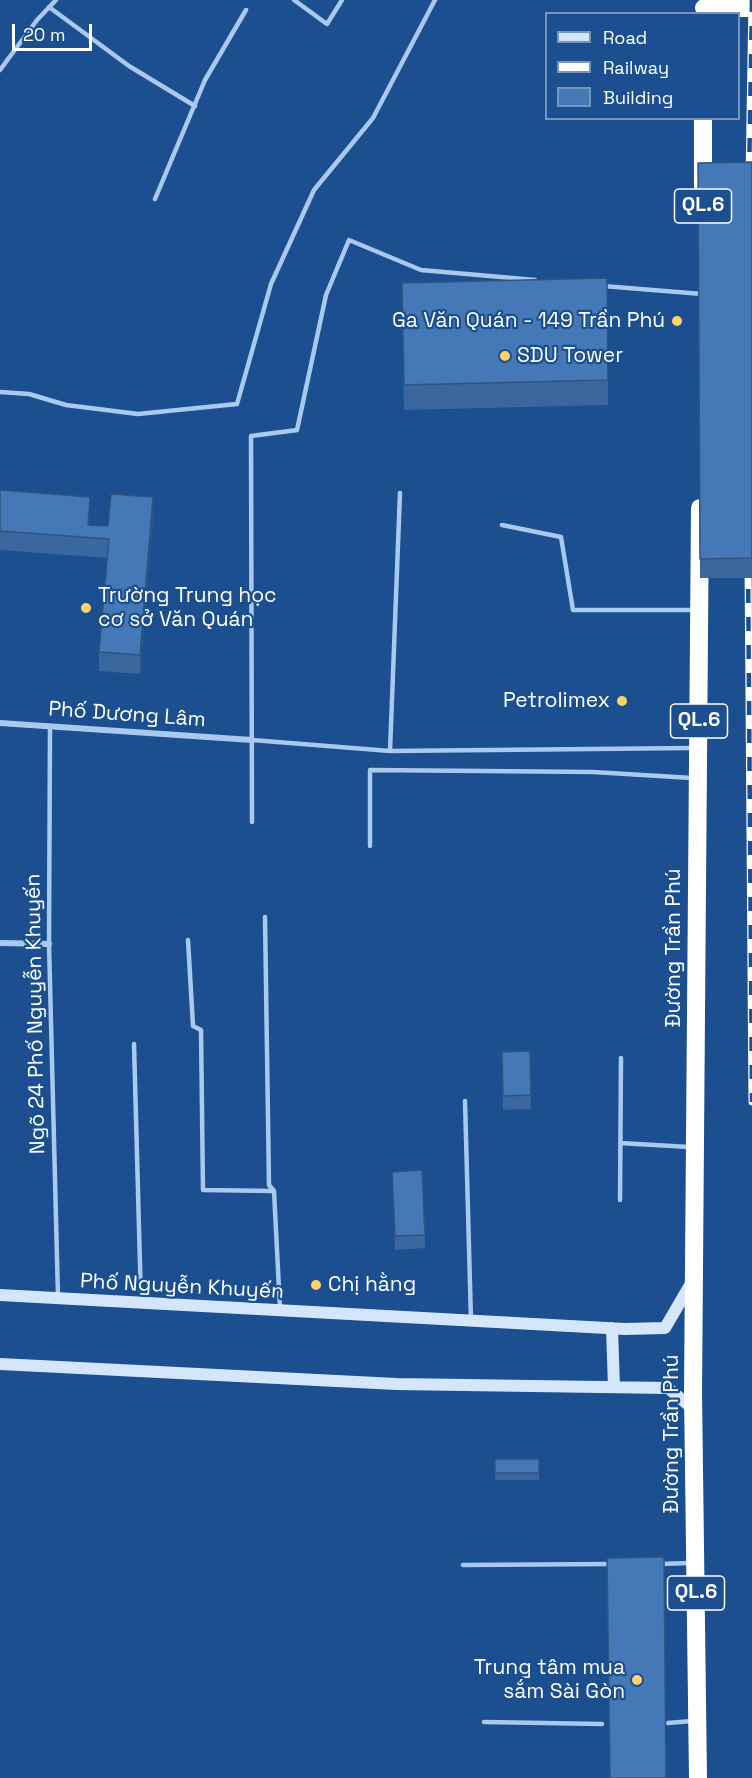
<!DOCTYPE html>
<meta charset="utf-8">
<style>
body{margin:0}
#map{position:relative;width:752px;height:1778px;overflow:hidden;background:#1b4f8f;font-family:"Space Grotesk",sans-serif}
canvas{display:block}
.legend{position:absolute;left:545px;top:12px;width:195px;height:108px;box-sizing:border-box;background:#1b4f8f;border:2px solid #7695bc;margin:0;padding:8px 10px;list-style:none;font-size:18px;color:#fff}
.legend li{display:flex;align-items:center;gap:12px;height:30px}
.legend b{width:30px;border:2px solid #7695bc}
.scale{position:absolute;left:12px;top:24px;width:80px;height:27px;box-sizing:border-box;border:3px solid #fff;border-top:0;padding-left:8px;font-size:18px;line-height:21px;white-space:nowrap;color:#fff;-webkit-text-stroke:4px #1b4f8f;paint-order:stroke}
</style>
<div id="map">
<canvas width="752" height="1778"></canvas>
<ul class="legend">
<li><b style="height:8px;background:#d6e6fa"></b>Road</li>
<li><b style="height:8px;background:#fff"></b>Railway</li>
<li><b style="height:16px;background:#4478b7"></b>Building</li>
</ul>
<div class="scale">20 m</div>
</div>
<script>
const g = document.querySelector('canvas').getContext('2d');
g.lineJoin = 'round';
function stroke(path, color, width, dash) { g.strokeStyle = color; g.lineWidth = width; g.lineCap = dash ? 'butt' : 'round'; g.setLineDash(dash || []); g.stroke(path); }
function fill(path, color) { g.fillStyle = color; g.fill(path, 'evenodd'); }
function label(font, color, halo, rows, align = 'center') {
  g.font = font + ' "Space Grotesk",sans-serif'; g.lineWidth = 4.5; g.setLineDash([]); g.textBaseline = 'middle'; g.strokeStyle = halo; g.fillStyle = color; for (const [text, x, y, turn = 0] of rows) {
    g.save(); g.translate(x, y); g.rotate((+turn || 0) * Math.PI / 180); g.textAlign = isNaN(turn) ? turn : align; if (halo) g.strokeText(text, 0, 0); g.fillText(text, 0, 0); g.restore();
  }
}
const lane = new Path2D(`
 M294,0L327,24L342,0
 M49,7L129,66L195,106
 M0,70L37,20L56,0
 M155,199L205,80L246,10
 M603,286L702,294
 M0,392L29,394L66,405L138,414L237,404L271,284L314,190L373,118L435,0
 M502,525L561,537L573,610H694
 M50,727L49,944L58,1297
 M252,740L390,751L693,748
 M390,751L400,493
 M252,822L251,436L297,430L326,295L349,240L421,270L535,280
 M370,846V770L593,772L692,778
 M265,917L269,1185L274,1191L280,1309
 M188,940L193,1026L201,1030L203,1190L274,1191
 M134,1044L141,1302
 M465,1101L471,1321
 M620,1143L689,1147
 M620,1200L621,1058
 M659,1564L690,1563
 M463,1565L612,1564
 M484,1722L602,1724
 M668,1723L692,1721`);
const street = new Path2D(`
 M0,723L252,740
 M0,943L49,944`);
const secondary = new Path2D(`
 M0,1295L625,1329L665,1328L693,1280
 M612,1328L614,1387
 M0,1364L396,1384L668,1388L693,1409`);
const highway = new Path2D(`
 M704,8H752
 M703,186V118
 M698,1778L693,1392L700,508`);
const rail = new Path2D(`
 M749,180L752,0
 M748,561L752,1102`);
const wall = new Path2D(`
 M752,162V578H700L698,163Z
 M402,308L608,380V405L404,410Z
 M0,490L90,516L89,525L108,526L153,517L140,674L99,671V652L107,558L0,550Z
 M530,1051L531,1109L503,1110L502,1052Z
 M392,1172L425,1235V1248L395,1250Z
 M495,1459H539V1480H495Z`);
const shadedWall = new Path2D(`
 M90,497V516L88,537V525Z
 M153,497V517L140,674V655Z`);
const building = new Path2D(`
 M752,162V558L700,559L698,163Z
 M607,278L608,380L404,385L402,283Z
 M0,490L90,497L88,525L108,526L111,494L153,497L140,655L99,652L109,539L0,531Z
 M530,1051L531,1095L503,1096L502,1052Z
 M422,1170L425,1235L395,1236L392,1172Z
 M495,1459H539V1473H495Z
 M664,1557L666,1778H610L607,1558Z`);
const markers = [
 [677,321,6,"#ffd166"],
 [505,356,6,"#ffd166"],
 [86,608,6,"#ffd166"],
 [622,701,6,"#ffd166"],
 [316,1285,6,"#ffd166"],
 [637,1680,6,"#ffd166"]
];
const shields = [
 [703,206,57],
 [699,721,57],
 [696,1593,57]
];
const shieldNames = [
 ["QL.6",703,206],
 ["QL.6",699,721],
 ["QL.6",696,1593]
];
const poiNames = [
 ["Ga Văn Quán - 149 Trần Phú",665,321],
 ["SDU Tower",517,356,"left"],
 ["Trường Trung học",98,596,"left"],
 ["cơ sở Văn Quán",98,620,"left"],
 ["Petrolimex",610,701],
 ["Chị hằng",328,1285,"left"],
 ["Trung tâm mua",625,1668],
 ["sắm Sài Gòn",625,1692]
];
const streetNames = [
 ["Phố Dương Lâm",127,715,4],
 ["Đường Trần Phú",674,948,-90],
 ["Ngõ 24 Phố Nguyễn Khuyến",36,1014,-91],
 ["Phố Nguyễn Khuyến",182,1287,3],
 ["Đường Trần Phú",672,1434,-90]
];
stroke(lane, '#a9c9ee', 4.5);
stroke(street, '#a9c9ee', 6);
stroke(secondary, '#d6e6fa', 12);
stroke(highway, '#fff', 18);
stroke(rail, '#fff', 7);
stroke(rail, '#1b4f8f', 4.5, [14]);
fill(wall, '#3a679d');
fill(shadedWall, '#305480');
fill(building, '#4478b7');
stroke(building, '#305480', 1.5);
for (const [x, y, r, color] of markers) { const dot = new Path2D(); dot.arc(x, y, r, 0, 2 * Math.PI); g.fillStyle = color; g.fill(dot); stroke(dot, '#1b4f8f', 2); }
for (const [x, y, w] of shields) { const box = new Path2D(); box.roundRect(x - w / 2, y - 17, w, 34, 4.5); g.fillStyle = '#1b4f8f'; g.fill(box); stroke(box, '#fff', 1.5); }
label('bold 20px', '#fff', null, shieldNames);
label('21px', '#fff', '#1b4f8f', poiNames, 'right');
label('21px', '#fff', '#1b4f8f', streetNames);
</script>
